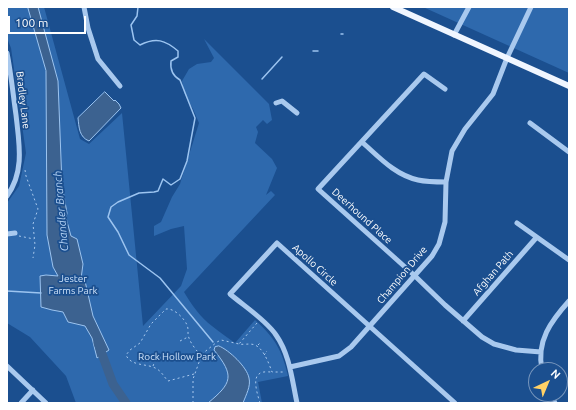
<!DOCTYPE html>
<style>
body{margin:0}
#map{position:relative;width:576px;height:410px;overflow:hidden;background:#1b4f8f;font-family:Ubuntu,sans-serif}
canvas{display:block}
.frame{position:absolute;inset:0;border:8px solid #fff;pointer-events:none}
.north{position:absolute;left:528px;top:362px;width:40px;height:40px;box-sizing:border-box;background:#1b4f8f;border:1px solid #7695bc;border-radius:50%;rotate:44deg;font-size:11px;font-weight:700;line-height:16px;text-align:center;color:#fff}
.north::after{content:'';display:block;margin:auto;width:14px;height:18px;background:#ffd166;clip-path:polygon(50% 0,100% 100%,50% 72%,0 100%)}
.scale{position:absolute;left:8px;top:16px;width:78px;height:18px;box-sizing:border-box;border:2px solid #fff;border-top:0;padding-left:5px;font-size:12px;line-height:14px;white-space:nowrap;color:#fff;-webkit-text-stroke:3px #1b4f8f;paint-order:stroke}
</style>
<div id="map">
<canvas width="576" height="410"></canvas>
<div class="frame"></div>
<div class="north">N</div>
<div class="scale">100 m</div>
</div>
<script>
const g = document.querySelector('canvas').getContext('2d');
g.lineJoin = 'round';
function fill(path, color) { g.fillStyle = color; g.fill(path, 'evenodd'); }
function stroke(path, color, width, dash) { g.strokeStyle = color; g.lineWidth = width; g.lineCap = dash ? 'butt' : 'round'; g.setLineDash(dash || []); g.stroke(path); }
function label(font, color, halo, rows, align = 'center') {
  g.font = font + ' Ubuntu,sans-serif'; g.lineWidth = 3.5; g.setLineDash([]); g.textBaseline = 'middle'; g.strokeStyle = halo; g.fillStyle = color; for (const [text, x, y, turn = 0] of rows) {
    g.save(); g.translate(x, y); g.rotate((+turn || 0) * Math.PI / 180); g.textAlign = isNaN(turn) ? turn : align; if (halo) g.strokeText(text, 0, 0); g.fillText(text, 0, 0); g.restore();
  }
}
const green = new Path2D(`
 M7,7H44L80,139L89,144L122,113L143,326L181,286L187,269L184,226L171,229L154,236V226L161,222L172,197L180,184L199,123L193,109L184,93L182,81L189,69L197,64L211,62L214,58L204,39L269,104L272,120L267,124L263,120L256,127L258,132L255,143L272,159L277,168L266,195L271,191L275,195L184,292C191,304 201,318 212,326C219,332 227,337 235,343L255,320C275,338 282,350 288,376L258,382L262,403H76L66,376L30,337L7,323V203L19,186L26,153L11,48L7,38Z
 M423,7H569V73Z`);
const water = new Path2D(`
 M28,7H38L58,81L62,185L67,213L66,218L71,236L77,239L83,264L81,279L85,281L93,316L109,350L97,358L92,338L85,326L68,322L63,312L52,310L41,307L40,276L46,275L58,276L53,267L47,235L46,71Z
 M105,92L114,101L115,100L119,104L121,108L89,141C79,137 79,127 78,118Z
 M219,346C229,350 247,367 249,378C251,386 246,395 243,403H208C232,383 235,376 214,350L215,347Z`);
const stream = new Path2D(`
 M138,7L137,16L131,25L134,40L140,45C156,37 165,40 178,51V57L171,61C170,69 173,76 180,80L195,118L187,161L180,179L171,185L163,179L158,191L154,192L139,193L118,202L111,207L108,217L118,232L129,255L160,278L213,342
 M341,34H343
 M313,51H318
 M262,79L282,57
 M7,291L41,293`);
const river = new Path2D(`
 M98,343L113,384L126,403`);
const path = new Path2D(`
 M25,170L26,176L38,209L33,224L35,245L33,258
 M19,236L34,239
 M257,323L239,344C244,345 250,343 255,345C264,349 269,364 272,372H285
 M180,341L188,337
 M258,345L260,343L259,341
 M264,355L267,352L266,351
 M153,366L155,361L161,358
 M194,374L168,381C164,377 162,372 157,369C148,363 131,367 126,355L130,350L140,343L151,324L166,309C174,308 184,318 187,325C189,329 187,334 189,338C191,344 197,351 201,356
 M193,403V379L202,354L217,342L221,340L239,344
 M260,403C258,396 252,379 259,374C262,371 268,372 272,372`);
const minor = new Path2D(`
 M84,7L88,28L98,59L120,86
 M454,35L469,7
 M7,53C11,73 13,94 16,115C19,143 25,171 7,196
 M445,89L424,74L318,189L415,276L445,305L482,337L494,344L516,350L541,352
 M276,103L282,101L297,113
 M530,123L569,152
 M362,142C379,157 395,175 418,180C427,182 437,182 446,182
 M517,223L569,260
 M7,234L15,233
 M463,321L536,238
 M7,366L46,403
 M290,367L339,356L351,347L432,256L439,244L445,222L446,182L452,151L465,129L493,94L507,58L531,7
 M542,370C536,341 551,321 569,301
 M550,394L555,403
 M21,403L33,390
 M297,403C292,380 290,355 276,335C266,320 244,306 230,294L277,243L455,403`);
const major = new Path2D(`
 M393,7L569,86`);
const streetNames = [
 ["Bradley Lane",23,100,83],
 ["Deerhound Place",362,216,42],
 ["Apollo Circle",315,265,42],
 ["Afghan Path",493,273,-49],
 ["Champion Drive",402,275,-50]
];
const parkNames = [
 ["Jester",73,279],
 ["Farms Park",73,291],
 ["Rock Hollow Park",177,357]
];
const waterNames = [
 ["Chandler Branch",61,211,-95]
];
fill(green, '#2e69ad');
fill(water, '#3c6290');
stroke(water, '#9cc4f0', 1);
stroke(stream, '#9cc4f0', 1.5);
stroke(river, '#3c6290', 9);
stroke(path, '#a9c9ee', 1, [2, 3]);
stroke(minor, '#a9c9ee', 5);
stroke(major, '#f0f6ff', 6);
label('10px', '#fff', '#1b4f8f', streetNames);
label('10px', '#cfe3fa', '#1b4f8f', parkNames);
label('italic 11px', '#b5d3f5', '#1b4f8f', waterNames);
</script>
